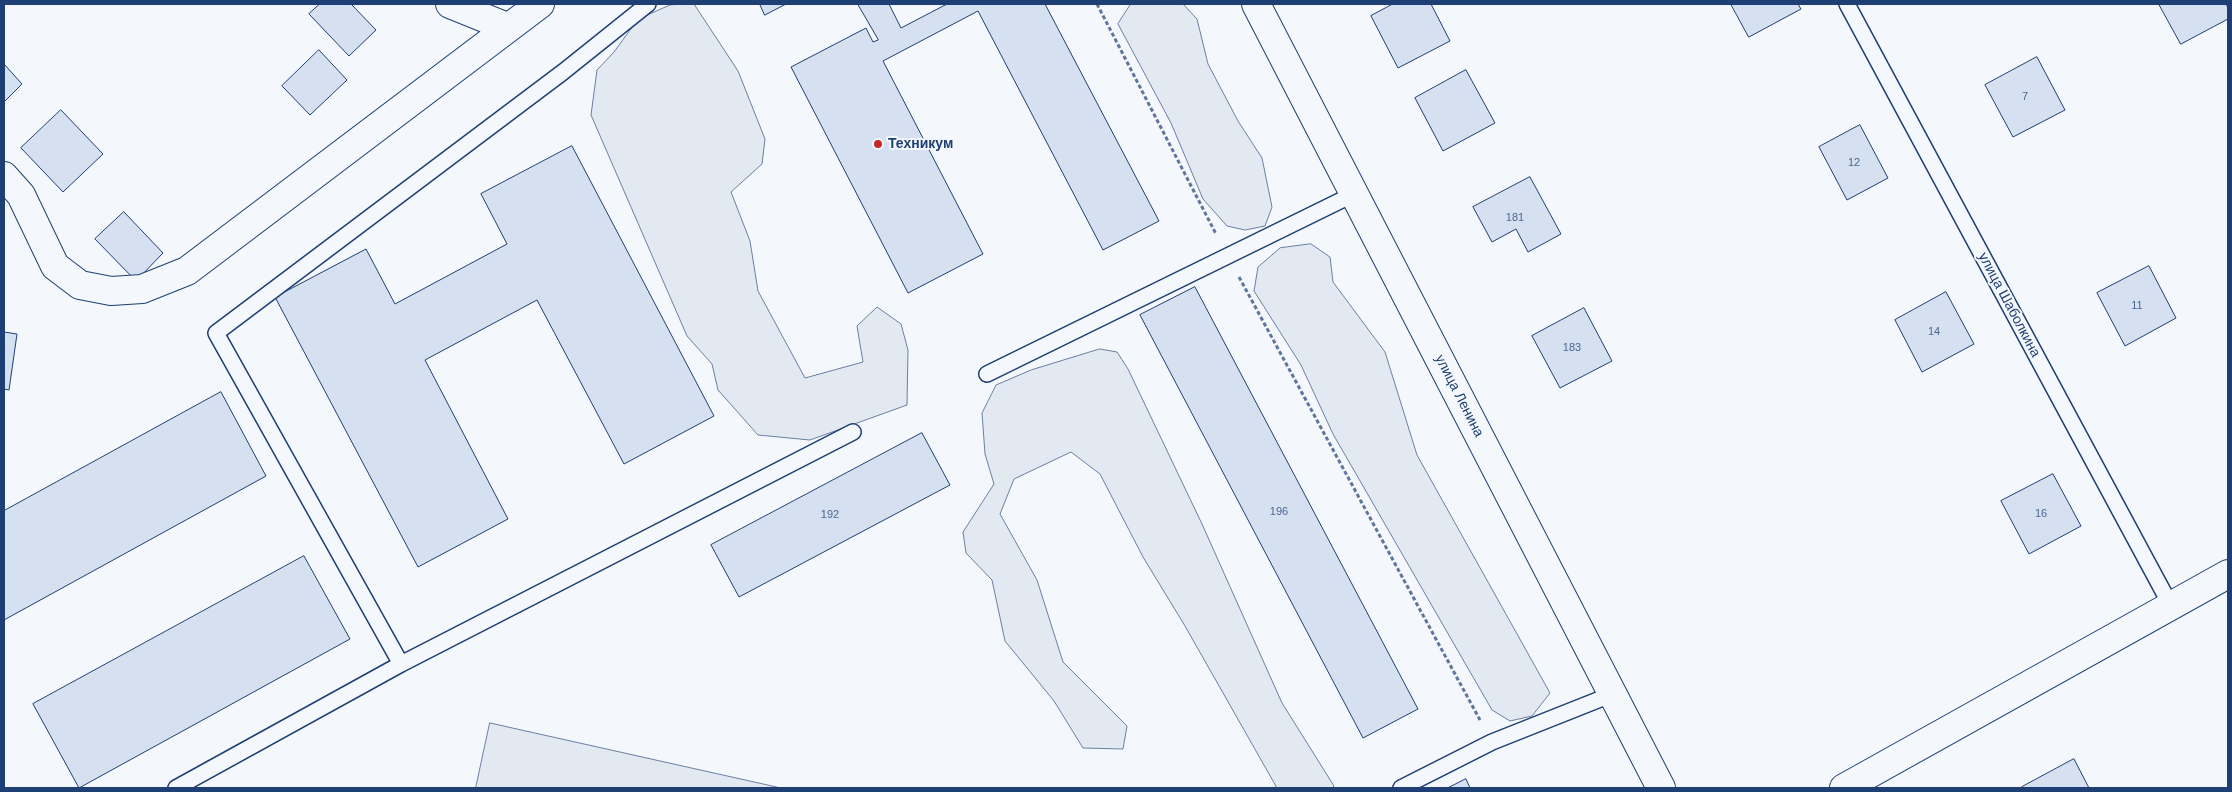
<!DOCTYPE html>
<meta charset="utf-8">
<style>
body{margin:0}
#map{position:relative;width:2232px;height:792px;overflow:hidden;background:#f4f7fb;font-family:Arial,sans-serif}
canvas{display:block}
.frame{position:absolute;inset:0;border:5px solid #1d3f73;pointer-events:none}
</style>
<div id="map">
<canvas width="2232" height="792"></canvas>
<div class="frame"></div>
</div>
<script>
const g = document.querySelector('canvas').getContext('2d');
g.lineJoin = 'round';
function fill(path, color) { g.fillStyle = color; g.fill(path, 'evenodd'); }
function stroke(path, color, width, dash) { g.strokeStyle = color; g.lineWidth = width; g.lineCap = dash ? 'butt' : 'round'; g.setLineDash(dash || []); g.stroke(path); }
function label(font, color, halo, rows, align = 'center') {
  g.font = font + ' Arial,sans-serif'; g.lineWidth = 4; g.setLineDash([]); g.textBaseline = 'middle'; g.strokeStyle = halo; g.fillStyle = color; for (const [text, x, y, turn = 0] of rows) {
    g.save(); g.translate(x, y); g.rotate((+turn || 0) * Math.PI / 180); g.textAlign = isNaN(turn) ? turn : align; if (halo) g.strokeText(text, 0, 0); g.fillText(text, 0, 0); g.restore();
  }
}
const green = new Path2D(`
 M694,4L738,71L765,139L762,164L731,192L750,241L758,291L805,378L863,362L857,326L877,307L901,324L908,350L907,405L810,440L758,435L718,390L712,364L687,336L591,115L597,70L614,52L638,19L670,5Z
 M1131,4H1183L1197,19L1208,64L1238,121L1262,158L1272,207L1265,226L1245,230L1227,226L1203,199L1171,123L1118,24Z
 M1311,244L1330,257L1333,282L1385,352L1417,455L1550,693L1532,716L1510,721L1492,710L1333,434L1301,365L1254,291L1258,267L1280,248Z
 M1100,349L1117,352L1128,369L1202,524L1282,703L1334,786L1332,788H1277L1185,626L1143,557L1100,474L1071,452L1014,479L1000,514L1037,580L1063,662L1127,726L1123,749L1083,748L1054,701L1005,641L992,580L966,553L963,532L994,484L985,454L982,413L996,385L1031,370Z
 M490,723L781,788H476Z`);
const building = new Path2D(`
 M320,4H351L376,30L349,56L309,14Z
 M760,4H786L765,15Z
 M858,4H889L901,28L947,4H1045L1159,221L1103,250L978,11L883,61L983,254L908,293L791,67L866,28L873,42L878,40Z
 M1393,4H1431L1450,41L1398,68L1371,16Z
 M1731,4H1798L1801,9L1749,37Z
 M2159,4H2226L2228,8V19L2181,44Z
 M319,50L347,80L310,115L282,86Z
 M2037,57L2065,110L2013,137L1985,85Z
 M4,64L22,84L4,102Z
 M1466,70L1495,123L1443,151L1415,98Z
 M61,110L103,154L63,192L21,148Z
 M1860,125L1888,178L1847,200L1819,147Z
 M572,146L714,416L624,464L537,300L425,360L508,519L418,567L275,297L366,249L395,304L507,244L481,194Z
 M1530,177L1561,234L1528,252L1516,229L1492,242L1473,207Z
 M124,212L163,253L136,281L95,239Z
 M2149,266L2176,318L2125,346L2097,293Z
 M1195,287L1418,709L1363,738L1140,315Z
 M1946,292L1974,344L1922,372L1895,320Z
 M1584,308L1612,361L1560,388L1532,336Z
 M4,332L17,334L9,390L4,389Z
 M221,392L266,476L4,620V511Z
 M922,433L950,485L739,597L711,545Z
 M2053,474L2081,526L2029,554L2001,501Z
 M304,556L350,639L79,788L33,704Z
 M2074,759L2089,788H2023L2022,787Z
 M1466,779L1470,788H1448Z`);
const path = new Path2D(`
 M1097,4L1216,234
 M1239,277L1480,720`);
const lane = new Path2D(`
 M648,4L563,72L216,333L401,664L853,432
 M1847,4L2171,606
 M987,374L1354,194
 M176,788L401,664
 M1401,788L1492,742L1613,694`);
const street = new Path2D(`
 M450,4L507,27
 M4,176L21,195L55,266L80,285L111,291L142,289L187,271L540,4`);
const secondary = new Path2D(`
 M1256,4L1661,788
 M1844,788L2228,574`);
const markers = [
 [878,144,5,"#c62828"]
];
const numberNames = [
 ["7",2025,97],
 ["12",1854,163],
 ["181",1515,218],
 ["11",2137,306],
 ["14",1934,332],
 ["183",1572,348],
 ["196",1279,512],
 ["16",2041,514],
 ["192",830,515]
];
const poiNames = [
 ["Техникум",888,144]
];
const streetNames = [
 ["улица Шаболкина",2009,305,62],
 ["улица Ленина",1459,396,63]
];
fill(green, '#e3e9f0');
stroke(green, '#687fa3', 1);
fill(building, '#d5e0f0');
stroke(building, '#1d3f73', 1);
stroke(lane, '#1d3f73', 18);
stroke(street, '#1d3f73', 30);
stroke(secondary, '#1d3f73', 30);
stroke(path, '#5e769c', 3, [4, 2.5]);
stroke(lane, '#f4f7fb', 15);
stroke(street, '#f4f7fb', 28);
stroke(secondary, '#f4f7fb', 28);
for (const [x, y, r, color] of markers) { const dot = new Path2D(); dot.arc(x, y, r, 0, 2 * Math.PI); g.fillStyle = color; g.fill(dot); stroke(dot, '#f4f7fb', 2); }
label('11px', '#4b6792', null, numberNames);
label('bold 14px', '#1d3f73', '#f4f7fb', poiNames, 'left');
label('14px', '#1d3f73', '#f4f7fb', streetNames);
</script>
